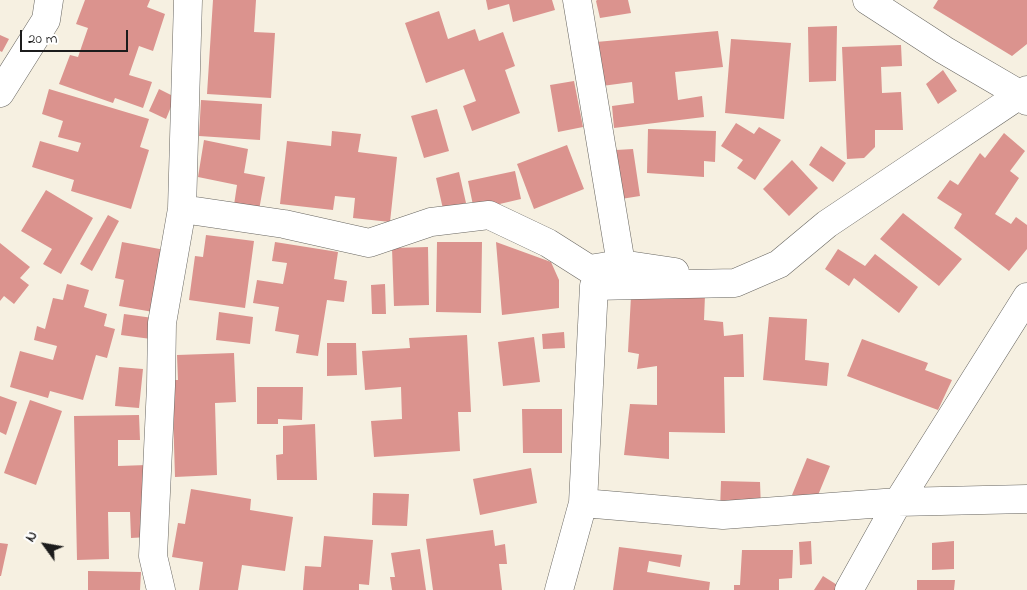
<!DOCTYPE html>
<style>
body{margin:0}
#map{position:relative;width:1027px;height:590px;overflow:hidden;background:#f6f0e1;font-family:"Indie Flower",sans-serif}
canvas{display:block}
.north{position:absolute;left:20px;top:520px;width:50px;height:50px;-webkit-text-stroke:4px #fff;paint-order:stroke;rotate:302deg;font-size:14px;font-weight:700;line-height:20px;text-align:center;color:#1c1c1c}
.north::after{content:'';display:block;margin:auto;width:18px;height:22px;background:#1c1c1c;clip-path:polygon(50% 0,100% 100%,50% 72%,0 100%)}
.scale{position:absolute;left:20px;top:30px;width:108px;height:22px;box-sizing:border-box;border:2px solid #1c1c1c;border-top:0;padding-left:6px;font-size:15px;line-height:18px;white-space:nowrap;color:#1c1c1c;-webkit-text-stroke:4px #fff;paint-order:stroke}
</style>
<div id="map">
<canvas width="1027" height="590"></canvas>
<div class="north">N</div>
<div class="scale">20 m</div>
</div>
<script>
const g = document.querySelector('canvas').getContext('2d');
g.lineJoin = 'round';
function fill(path, color) { g.fillStyle = color; g.fill(path, 'evenodd'); }
function stroke(path, color, width, dash) { g.strokeStyle = color; g.lineWidth = width; g.lineCap = dash ? 'butt' : 'round'; g.setLineDash(dash || []); g.stroke(path); }
const building = new Path2D(`
 M85,0H150L147,7L165,14L153,51L139,46L129,75L152,82L143,108L115,98L113,103L59,84L70,55L78,57L88,28L76,24Z
 M213,0H256L254,32L275,33L271,98L207,94Z
 M486,0H552L555,10L513,22L509,4L488,10Z
 M597,0H628L631,13L600,18L596,1Z
 M938,0H1027V44L1012,56L933,8Z
 M439,11L448,39L475,29L479,41L503,32L515,66L505,70L520,113L472,131L463,106L476,101L464,69L426,83L405,23Z
 M837,26L836,81L809,82L808,27Z
 M718,31L723,67L675,72L678,100L702,96L704,117L614,128L612,106L634,103L632,82L602,86L596,42Z
 M0,35L9,39L2,52L0,51Z
 M731,39L791,43L784,119L725,113Z
 M901,45L902,66L881,67L882,93L901,92L903,130H875V147L864,158L847,159L842,47Z
 M943,70L957,91L938,104L926,84Z
 M574,81L583,127L558,132L550,85Z
 M49,89L149,119L140,147L149,150L131,209L71,191L74,180L32,167L40,141L78,152L81,143L58,137L63,121L42,114Z
 M159,89L175,97L166,119L149,111Z
 M201,100L262,104L260,140L199,136Z
 M437,109L449,151L424,158L411,116Z
 M736,123L754,134L759,127L781,140L755,180L737,168L743,160L721,146Z
 M648,129L716,131L715,162L704,161V177L647,173Z
 M332,131L361,134L358,152L397,157L390,222L353,218L355,198L335,196L333,210L280,204L287,141L331,146Z
 M1004,133L1025,151L1010,171L1019,178L995,214L1011,224L1016,217L1027,225V249L1009,271L954,228L962,214L937,198L950,180L958,185L980,153L985,158Z
 M204,140L248,149L244,173L265,177L259,210L234,205L237,185L198,177Z
 M567,145L584,189L534,209L517,164Z
 M821,146L846,163L833,182L809,165Z
 M633,149L640,196L621,199L616,150Z
 M792,160L818,188L789,216L763,189Z
 M515,171L521,199L474,210L468,181Z
 M459,172L466,203L443,209L436,178Z
 M46,190L93,218L61,274L43,264L52,249L21,231Z
 M903,213L962,259L939,286L880,239Z
 M108,215L119,221L92,271L80,264Z
 M206,235L254,241L245,308L189,300L195,256L203,257Z
 M122,242L165,250L153,312L119,306L124,280L115,278Z
 M275,242L338,252L334,279L347,281L344,302L327,300L318,356L296,353L299,335L275,331L279,307L253,303L257,280L283,284L287,263L272,261Z
 M437,242H482L481,313L436,312Z
 M496,242L551,262L559,280V308L502,315Z
 M0,243L30,267L20,278L29,285L14,304L4,296L0,301Z
 M428,247L429,305L394,306L392,248Z
 M838,249L865,266L875,254L918,287L899,313L854,278L849,286L825,269Z
 M67,284L89,290L84,307L107,314L104,326L115,329L107,358L96,355L83,400L50,391L48,398L10,387L20,351L53,360L57,346L34,340L37,326L45,329L53,298L63,300Z
 M385,284L386,314H372L371,285Z
 M705,295L704,320L723,322L724,336L743,334L744,377H724L725,433L669,432V459L624,455L630,404L657,405V366L637,369L639,354L628,352L631,296Z
 M219,312L253,317L250,344L216,340Z
 M124,314L153,318L151,339L121,335Z
 M769,317L807,319L805,360L829,363L827,386L763,380Z
 M564,332L565,348L543,349L542,334Z
 M467,335L471,412H458L460,451L374,457L371,421L402,419L401,387L365,390L362,351L410,348L409,338Z
 M534,337L540,382L503,386L498,342Z
 M862,339L928,363L925,370L952,380L938,410L847,376Z
 M327,343H356L357,375L327,376Z
 M234,353L236,402L215,403L217,475L175,477L172,380H178L177,355Z
 M119,367L143,369L139,408L115,406Z
 M257,387H303L302,420L278,419V424H257Z
 M0,396L17,402L6,435L0,432Z
 M30,400L62,411L36,485L4,473Z
 M522,409H562V453H523Z
 M139,415L140,440H118V466L147,465L148,537L131,538L130,512H108L109,559L77,560L74,416Z
 M315,424L317,480H277L276,455L283,454V426Z
 M807,458L830,466L814,505L792,495Z
 M531,468L537,503L480,515L473,479Z
 M721,481L760,482L761,509L720,510Z
 M191,489L251,499L250,510L293,517L285,571L242,565L238,590H199L203,562L172,557L178,523L185,524Z
 M373,493L409,494L407,526L372,525Z
 M493,530L495,546L505,544L507,564H499L502,590H433L426,539Z
 M324,536L373,540L369,585L359,584V590H303L305,566L321,567Z
 M811,541L812,564L800,565L799,542Z
 M954,541V569L932,570V543Z
 M0,543L8,544L1,576H0Z
 M619,547L682,555L680,567L649,561L647,572L710,582L709,590H613Z
 M420,549L426,590H392L390,577H395L391,553Z
 M742,550H793L792,578L779,579V590H734V585H740Z
 M88,571L141,572L140,590H88Z
 M823,576L842,588L841,590H814Z
 M917,580H955L954,590H917Z`);
const minor = new Path2D(`
 M577,0L621,264
 M867,0L944,50L1021,95L1027,101
 M0,93L46,20L49,0
 M182,209L284,224L369,243L431,222L489,215L548,243L589,269L621,264L675,272
 M583,503L723,515L898,502L1027,499
 M161,590L153,556L161,386L162,323L182,209L188,0
 M559,590L583,503L594,286L735,283L779,264L827,224L1027,90
 M849,590L898,502L1027,297`);
fill(building, '#db938e');
stroke(minor, '#686661', 29);
stroke(minor, '#fff', 28);
</script>
